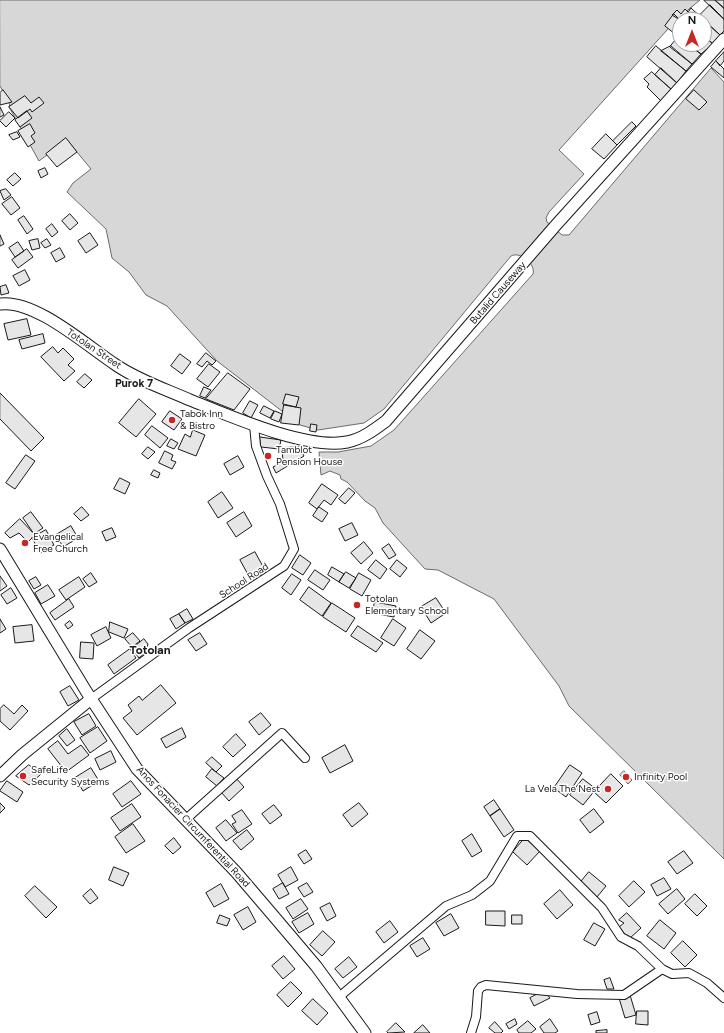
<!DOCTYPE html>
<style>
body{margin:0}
#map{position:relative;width:724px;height:1033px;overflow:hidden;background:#fff;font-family:Figtree,sans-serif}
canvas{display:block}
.north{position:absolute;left:672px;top:12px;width:40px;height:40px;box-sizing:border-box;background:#fff;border:1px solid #a3a3a3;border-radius:50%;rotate:0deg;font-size:11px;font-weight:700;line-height:16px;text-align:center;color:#1a1a1a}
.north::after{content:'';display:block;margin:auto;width:14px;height:18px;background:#c62828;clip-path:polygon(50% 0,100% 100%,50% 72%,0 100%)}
</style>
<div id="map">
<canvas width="724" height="1033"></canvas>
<div class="north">N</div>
</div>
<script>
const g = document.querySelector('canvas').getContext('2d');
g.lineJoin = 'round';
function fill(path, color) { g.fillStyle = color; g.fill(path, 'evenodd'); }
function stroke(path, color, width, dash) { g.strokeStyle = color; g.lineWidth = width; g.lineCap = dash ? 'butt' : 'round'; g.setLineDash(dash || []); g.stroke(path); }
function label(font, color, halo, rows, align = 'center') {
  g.font = font + ' Figtree,sans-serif'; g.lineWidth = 3; g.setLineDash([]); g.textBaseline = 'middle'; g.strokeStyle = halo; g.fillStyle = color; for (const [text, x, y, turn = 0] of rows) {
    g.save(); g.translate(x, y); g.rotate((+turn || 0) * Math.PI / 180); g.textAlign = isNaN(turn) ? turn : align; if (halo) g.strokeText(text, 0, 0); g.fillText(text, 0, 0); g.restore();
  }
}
const water = new Path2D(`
 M0,0H700L676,20L559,150L584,174L549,212L546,218L547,222L562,235H569L711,68L724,82V859L569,706L559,686L494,599L438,570L425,569L383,523L375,508L365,501L347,482L341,479L340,475L330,471L321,475L319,452H338L371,446L394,430L533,274C536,264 520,251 511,256L384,409L364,423L318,430L300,425L217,361L167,306L146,295L129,272L112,258L106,229L67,192L73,183L91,169L67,140L39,161L9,107L10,105L0,86Z
 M624,771L632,780L628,784L620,775Z`);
const building = new Path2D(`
 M704,0H715L724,8V19Z
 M715,0H724V8Z
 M710,5L724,19V31L720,35L699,16Z
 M691,8L704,20H680L672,15L677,10L681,14L685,9L688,12Z
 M674,14L680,20V38L665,26Z
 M704,20L720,35L713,44L704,36Z
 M704,36L713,44L701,54L690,46L692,44H704Z
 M678,37L680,44H687L701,54L692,64L670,47Z
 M656,46L686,71L677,83L647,57Z
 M671,46L692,64L686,71L661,51Z
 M724,52V61L720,66L716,61Z
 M716,61L724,69V78L711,67Z
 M661,68L677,83L671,89L655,75Z
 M652,72L671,89L661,101L647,87L649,84L644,79Z
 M3,90L12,102L0,105V93Z
 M694,90L707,102L699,110L686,99Z
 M25,96L31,103L39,97L44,103L32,112L30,109L18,118L9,107Z
 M0,107L4,115L0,117Z
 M27,111L32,118L20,127L15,120Z
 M9,112L15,118L6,127L0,121Z
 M632,122L636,126L617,145L613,141Z
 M30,124L35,133L31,136L35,142L28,147L18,131Z
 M17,132L20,137L13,140L9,135Z
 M606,134L617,145L604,159L592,149Z
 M66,138L77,152L57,167L46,154Z
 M45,168L48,174L41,178L38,171Z
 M15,173L21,179L13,186L7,180Z
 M6,189L11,195L4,200L0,191Z
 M12,197L20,208L11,215L2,204Z
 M70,214L78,223L70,230L62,221Z
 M24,216L33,229L27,234L18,220Z
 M52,224L58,232L52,237L46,229Z
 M90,233L98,245L86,253L78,241Z
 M0,235L4,244L0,246Z
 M38,239L40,248L32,250L29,241Z
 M47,239L51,245L45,248L41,243Z
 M18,242L24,251L15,257L9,248Z
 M60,248L65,257L56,262L51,253Z
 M27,249L33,257L18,268L12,260Z
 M25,270L30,280L19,286L13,276Z
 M6,285L9,293L1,295L0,287Z
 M27,319L31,335L8,340L4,324Z
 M43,334L45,343L22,349L19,340Z
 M53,347L58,353L63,348L74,359L68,365L75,371L64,381L41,357Z
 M206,353L216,361L212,365L207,361L202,367L197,364Z
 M180,354L191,362L182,374L171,366Z
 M209,364L220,372L208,387L197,379Z
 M228,373L250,389L234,410L206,399Z
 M85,374L92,380L84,388L77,382Z
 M204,387L211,390L205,398L200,396Z
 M0,393L44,438L31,451L0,419Z
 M286,394L299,397L296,407L283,404Z
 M139,399L156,414L136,437L119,423Z
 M250,401L258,405L251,418L243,413Z
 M284,405L301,408L299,425L281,423Z
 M264,406L274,411L270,418L260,413Z
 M170,411L182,419L174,430L162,422Z
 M275,411L282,414L279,422L271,419Z
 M311,424L317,425L316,432L310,431Z
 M152,426L168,438L160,448L145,435Z
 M193,430L205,435L196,456L178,449L185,434L190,437Z
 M260,437L281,440L279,449L261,447Z
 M171,439L178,443L174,449L167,446Z
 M148,447L155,452L148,459L142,454Z
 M299,447L304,456L276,473L273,467L283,462L282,448Z
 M165,451L173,455L171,460L176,462L172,469L159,463Z
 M26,455L35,461L15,489L6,483Z
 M238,456L244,467L230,475L224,464Z
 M154,470L160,473L158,478L151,475Z
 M120,478L130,483L125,494L114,489Z
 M322,484L338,495L331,505L324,500L317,509L309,503Z
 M349,488L355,493L345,504L339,499Z
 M222,492L233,508L218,518L208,502Z
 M82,507L89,515L81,521L74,514Z
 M319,507L328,513L322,522L313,516Z
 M31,512L43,528L34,534L23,518Z
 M244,512L252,526L236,537L227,523Z
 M20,519L35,535L28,542L19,533L10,538L5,533Z
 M352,523L358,535L345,541L339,529Z
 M71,526L78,538L63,547L56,535Z
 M112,528L116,537L106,541L102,532Z
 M46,530L54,545L40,553L32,538Z
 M364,542L373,553L361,564L351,553Z
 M389,544L396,555L389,559L382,549Z
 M255,552L266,572L251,580L240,560Z
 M300,555L311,563L303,575L292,568Z
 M376,560L387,569L380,579L368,570Z
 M397,560L407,568L400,577L390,569Z
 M332,567L344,574L339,582L328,575Z
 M315,570L330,580L323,590L308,580Z
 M346,572L356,578L349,588L339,582Z
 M91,573L97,582L89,587L83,579Z
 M359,573L371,580L362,596L350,589Z
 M292,574L301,580L291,595L282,588Z
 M0,576L7,586L0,591Z
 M36,577L41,585L34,589L29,581Z
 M79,577L85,587L66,600L59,590Z
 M48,585L55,596L41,604L35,593Z
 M309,587L331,603L322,616L300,600Z
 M11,588L17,598L7,604L1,595Z
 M436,598L446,613L431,623L421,607Z
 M69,599L74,607L55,620L50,613Z
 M375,602L396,606L394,617L372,613Z
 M332,603L355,618L346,632L323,617Z
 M187,609L193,619L185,623L179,614Z
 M179,614L185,623L176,629L170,619Z
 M0,619L6,629L0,633Z
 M393,619L406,628L394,646L381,638Z
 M70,621L73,625L68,629L65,625Z
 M110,622L128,629L124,638L109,632Z
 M32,625L34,641L15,643L13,627Z
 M358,626L383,643L376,652L351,636Z
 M106,627L111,638L97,646L91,635Z
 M420,630L435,641L421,659L407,649Z
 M133,633L140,641L132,647L125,639Z
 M200,633L207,644L196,651L188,640Z
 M144,639L148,644L145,653L139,658L132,649Z
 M81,642L94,643L93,659L80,658Z
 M130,649L136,658L114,674L108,665Z
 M161,685L176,703L137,735L123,718L132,711L128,705L139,696L142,700Z
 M70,686L79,700L68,706L60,692Z
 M4,705L14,714L22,705L28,711L10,730L0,721V709Z
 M261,713L271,725L259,735L249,722Z
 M89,714L96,726L82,735L74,722Z
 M98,727L107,741L90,753L80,738Z
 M182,728L186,737L166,748L161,739Z
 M67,729L75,740L67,746L59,736Z
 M236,734L246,745L233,757L223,747Z
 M58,741L68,754L81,745L89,755L66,772L48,749Z
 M345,745L353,761L330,773L322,758Z
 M111,751L116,762L100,770L95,759Z
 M212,757L222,766L216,772L206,763Z
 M29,765L41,774L29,785L16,776Z
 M570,765L582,773L566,797L554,788Z
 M91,768L99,781L83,791L75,778Z
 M212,769L224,778L217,786L206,777Z
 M611,774L623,786L606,803L594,792Z
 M235,777L244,787L229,801L220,791Z
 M583,779L596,789L583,805L570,795Z
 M7,781L23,792L17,802L0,791Z
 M131,781L141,794L122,807L113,794Z
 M494,800L500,809L490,816L484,807Z
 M0,803L5,808L0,813Z
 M359,803L368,814L352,827L343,815Z
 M132,804L141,817L120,831L111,818Z
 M274,805L282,815L270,824L262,814Z
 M500,809L514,830L504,837L490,816Z
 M594,809L604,822L590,833L580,820Z
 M242,810L252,824L238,833L232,824L236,822L232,816Z
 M226,820L237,833L226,841L216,828Z
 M133,824L145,841L126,853L115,837Z
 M247,830L254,839L241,850L233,841Z
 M472,834L482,851L472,857L462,841Z
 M174,838L181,847L173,854L165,846Z
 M525,838L540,851L527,865L513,852Z
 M306,850L312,859L304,864L298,855Z
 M684,851L693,863L677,874L668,862Z
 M114,867L129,873L123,886L109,880Z
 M291,867L298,880L285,887L278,875Z
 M589,872L606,886L597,897L580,883Z
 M664,878L671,889L657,896L651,885Z
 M634,881L645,892L629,907L619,896Z
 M283,883L289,894L279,899L273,889Z
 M307,883L313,892L304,897L298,888Z
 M221,884L229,899L214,907L206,893Z
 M35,886L57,907L46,918L25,896Z
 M91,889L98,898L90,904L83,896Z
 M677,889L685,899L668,914L659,904Z
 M560,890L573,905L557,919L544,904Z
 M695,894L707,906L697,916L685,904Z
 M301,899L308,909L293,919L286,908Z
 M330,903L336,916L327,921L320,908Z
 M248,907L256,922L243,930L234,915Z
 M486,911H505V926L486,925Z
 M308,913L314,924L299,933L292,922Z
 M627,913L641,928L629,939L619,927L624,923L619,920Z
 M451,914L459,928L444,936L436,923Z
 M220,915L230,919L227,926L217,923Z
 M512,915H522V924H512Z
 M660,920L676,933L664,949L647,936Z
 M390,921L398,932L384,943L376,932Z
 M594,923L605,929L595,946L584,940Z
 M323,931L335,942L322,956L310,945Z
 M423,938L430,949L417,957L410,946Z
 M683,941L697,955L685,967L671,953Z
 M284,956L295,969L283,979L272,966Z
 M349,957L357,967L343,978L335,969Z
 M610,978L614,989H607L604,980Z
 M291,982L302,993L288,1007L277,995Z
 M544,991L550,998L534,1006L530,998Z
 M630,995L636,1015L625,1018L619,998Z
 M313,999L328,1013L317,1025L302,1011Z
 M637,1011H648V1025L636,1024Z
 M597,1012L600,1022L591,1025L588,1015Z
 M515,1019L517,1024L509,1029L506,1024Z
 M550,1019L558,1031L555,1033H544L540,1027Z
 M528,1021L536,1029L531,1033H519L517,1030Z
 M495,1022L503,1031L501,1033H495L489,1028Z
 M396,1023L405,1032L388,1033L387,1032Z
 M423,1025L430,1033H414Z
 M607,1030V1033H596V1031Z`);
const street = new Path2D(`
 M91,699L189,628L284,566L294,549L280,504L267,476L256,446L254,425
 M185,820L282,733L305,758
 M339,997L446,906L472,895L490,881L517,836H530L602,908L621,937L638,946L662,969L672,974L689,973L707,983L724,998
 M471,1033L476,1017L478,991L481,987L486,985L577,994L624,995L662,969`);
const secondary = new Path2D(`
 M0,304C35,299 87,346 116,365C138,380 165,389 190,400C228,415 306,450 347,442C362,439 374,430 386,421L556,225L724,39
 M0,549L86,691L137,769L236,872L277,920L316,966L365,1033
 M0,776L22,755L91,699`);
const markers = [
 [172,420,4,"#c62828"],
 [268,456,4,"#c62828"],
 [25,543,4,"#c62828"],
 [357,605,4,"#c62828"],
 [23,776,4,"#c62828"],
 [626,777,4,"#c62828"],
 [608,789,4,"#c62828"]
];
const streetNames = [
 ["Butalid Causeway",498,293,-49],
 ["Totolan Street",94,349,34],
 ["School Road",244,581,-33],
 ["Anos Fonacier Circumferential Road",193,827,47]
];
const poiNames = [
 ["Tabok Inn",180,414],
 ["& Bistro",180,426],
 ["Tamblot",276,450],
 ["Pension House",276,462],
 ["Evangelical",33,537],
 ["Free Church",33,549],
 ["Totolan",365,599],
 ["Elementary School",365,611],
 ["SafeLife",31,770],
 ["Security Systems",31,782],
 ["Infinity Pool",634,777],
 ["La Vela The Nest",600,789,"right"]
];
const neighbourhoodNames = [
 ["Purok 7",134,384]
];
const quarterNames = [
 ["Totolan",150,650]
];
fill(water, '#d7d7d7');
stroke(water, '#6a6a6a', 1);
fill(building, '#e6e6e6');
stroke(building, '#1a1a1a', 1);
stroke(street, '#1a1a1a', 10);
stroke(secondary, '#1a1a1a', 13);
stroke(street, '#fff', 8);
stroke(secondary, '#fff', 11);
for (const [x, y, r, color] of markers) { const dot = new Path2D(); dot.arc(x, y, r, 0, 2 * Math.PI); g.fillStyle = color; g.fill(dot); stroke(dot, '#fff', 1.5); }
label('10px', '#1a1a1a', '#fff', streetNames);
label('10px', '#1a1a1a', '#fff', poiNames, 'left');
label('bold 11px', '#1a1a1a', '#fff', neighbourhoodNames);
label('bold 12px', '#1a1a1a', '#fff', quarterNames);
</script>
